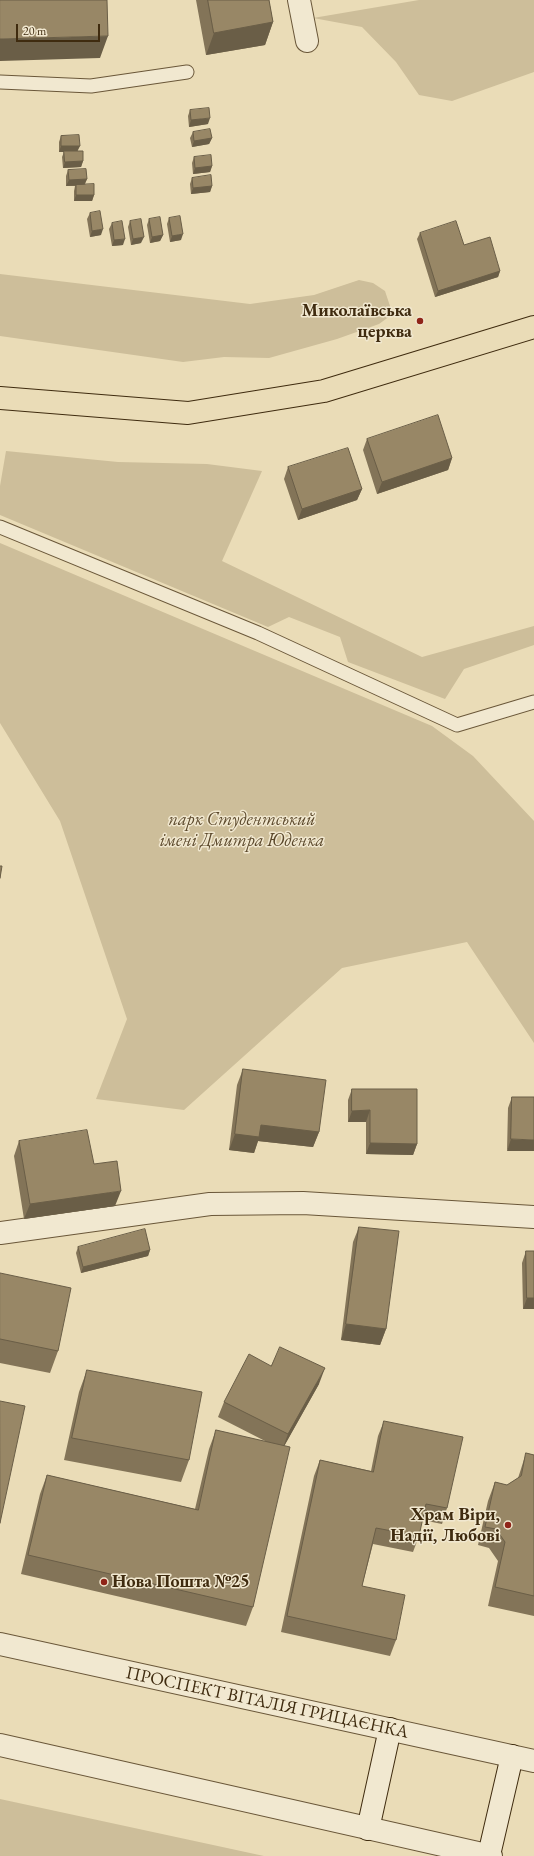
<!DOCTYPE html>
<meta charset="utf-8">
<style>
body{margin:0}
#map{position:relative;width:534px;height:1856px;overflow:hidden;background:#eadcb7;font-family:"EB Garamond",serif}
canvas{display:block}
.scale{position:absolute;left:16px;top:24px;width:84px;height:18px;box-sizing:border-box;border:2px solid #3f2b0f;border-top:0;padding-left:5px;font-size:12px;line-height:14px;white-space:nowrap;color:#3f2b0f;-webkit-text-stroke:3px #f1e8d0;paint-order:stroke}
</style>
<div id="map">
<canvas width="534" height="1856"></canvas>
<div class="scale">20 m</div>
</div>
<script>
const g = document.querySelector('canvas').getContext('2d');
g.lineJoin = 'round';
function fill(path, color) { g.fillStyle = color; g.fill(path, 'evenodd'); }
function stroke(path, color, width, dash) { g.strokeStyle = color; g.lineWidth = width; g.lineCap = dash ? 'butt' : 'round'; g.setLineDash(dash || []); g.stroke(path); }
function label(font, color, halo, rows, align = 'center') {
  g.font = font + ' "EB Garamond",serif'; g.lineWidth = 3; g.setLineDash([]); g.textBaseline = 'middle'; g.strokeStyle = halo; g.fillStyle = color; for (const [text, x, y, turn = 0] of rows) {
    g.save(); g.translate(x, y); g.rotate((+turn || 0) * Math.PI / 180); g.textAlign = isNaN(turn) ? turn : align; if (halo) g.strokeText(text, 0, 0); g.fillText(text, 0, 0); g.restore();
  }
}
const green = new Path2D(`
 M419,0H534V72L452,101L419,95L396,62L362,27L313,18Z
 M0,274L250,304L314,295L359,280L373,283L385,291L390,306V316L379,324L337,339L269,358L224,357L183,362L0,336Z
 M6,451L118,462L207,464L262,471L222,561L422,657L534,626V645L464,669L445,699L348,662L340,637L289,617L268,627L0,515V486Z
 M0,543L432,726L473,756L534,821V1043L467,942L342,968L184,1110L96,1099L127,1019L60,821L0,723Z
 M0,1799L264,1856H0Z`);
const lane = new Path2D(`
 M0,82L91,86L187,72
 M0,527L258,633L457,725L534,702`);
const street = new Path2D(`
 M299,0L307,41
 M0,1233L210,1204L303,1203L534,1217
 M0,1644L534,1761
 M0,1745L491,1856`);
const secondary = new Path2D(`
 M368,1829L390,1729
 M489,1855L512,1756`);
const primary = new Path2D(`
 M0,398L188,413L324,391L534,327`);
const wall = new Path2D(`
 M196,0H269L273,22L265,45L206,55Z
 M190,110L208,124L189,127L188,116Z
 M193,132L212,138L209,144L192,147L190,138Z
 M61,136L78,151L83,161L81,167L63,168L62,157L64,152H59V142Z
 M194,157L212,166L210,172L193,174L192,163Z
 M68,170L87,179L85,184L94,195L92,201H74V191L75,186H66V176Z
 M192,178L212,186L210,192L191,194L190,184Z
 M90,213L101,235L90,237L87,219Z
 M169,218L181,240L170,242L167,224Z
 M149,219L163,235L160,241L150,243L147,225Z
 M130,221L141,243L131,245L128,227Z
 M112,223L123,245L112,246L109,229Z
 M420,233L464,245L500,271L498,277L435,297L417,239Z
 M367,439L452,458L448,470L377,494L363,450Z
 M288,467L362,489L357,500L298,520L284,479Z
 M243,1069L319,1132L313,1147L258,1141L254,1153L229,1150L237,1085Z
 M352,1089L417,1144L413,1155L366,1154V1122H348V1100Z
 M512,1097H534L507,1151L508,1108Z
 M19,1141L94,1164L115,1206L24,1219L14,1156Z
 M359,1227L386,1329L380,1345L341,1340L353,1242Z
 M78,1247L150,1250L148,1256L81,1273L76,1253Z
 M526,1251H534V1309H523L522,1263Z
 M0,1273L58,1351L50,1373L0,1363Z
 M271,1366L319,1384L284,1446L253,1607L246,1626L21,1574L40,1494L47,1475L195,1509L209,1449L216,1430L267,1442L218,1417L224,1402Z
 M87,1370L189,1460L181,1482L64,1460L79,1392Z
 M384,1421L447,1508L442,1524L422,1520L419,1536L413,1552L373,1544L362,1586L396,1640L390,1656L281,1632L314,1476L320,1460L371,1471L378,1436Z
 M526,1453L534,1455V1616L488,1606L498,1561L489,1548L478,1545L488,1501L495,1482L507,1485L518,1478L520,1472Z`);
const shadedWall = new Path2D(`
 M273,22L265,45L206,55L214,33Z
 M108,36L100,58L0,61V39Z
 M210,118L208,124L189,127L191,120Z
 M212,138L209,144L192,147L194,141Z
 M61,146H80L77,152H59Z
 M83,161L81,167L63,168L65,162Z
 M212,166L210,172L193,174L195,168Z
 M87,179L84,185L66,186L69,180Z
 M212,186L210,192L191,194L193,188Z
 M76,195H94L92,201H74Z
 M103,229L101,235L90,237L92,231Z
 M183,234L181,240L170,242L172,236Z
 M163,235L160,241L150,243L152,237Z
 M144,237L141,243L131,245L133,239Z
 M125,239L123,245L112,246L114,240Z
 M500,271L498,277L435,297L438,291Z
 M452,458L448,470L377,494L382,482Z
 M362,489L357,500L298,520L302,509Z
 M370,1110L366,1122H348L352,1111Z
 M261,1125L319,1132L313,1147L258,1141L254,1153L229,1150L235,1134Z
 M511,1139L534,1140V1151H507Z
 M370,1143L417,1144L413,1155L366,1154Z
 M121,1191L115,1206L24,1219L30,1204Z
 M150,1250L148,1256L81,1273L83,1267Z
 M527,1298H534V1309H523Z
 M346,1324L386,1329L380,1345L341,1340Z
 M325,1368L319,1384L282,1450L288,1434Z`);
const building = new Path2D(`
 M0,0H107L108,36L0,39Z
 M208,0H269L273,22L214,33Z
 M209,108L210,118L191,120L190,110Z
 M210,129L212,138L194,141L193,132Z
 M79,135L80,146H61V136Z
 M64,151H83V161L65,162Z
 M211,155L212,166L195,168L194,157Z
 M86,169L87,179L69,180L68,170Z
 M211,175L212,186L193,188L192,178Z
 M94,184V195H76V185Z
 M100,211L103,229L92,231L90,213Z
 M180,216L183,234L172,236L169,218Z
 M160,217L163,235L152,237L149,219Z
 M141,219L144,237L133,239L130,221Z
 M122,221L125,239L114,240L112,223Z
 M456,221L464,245L490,237L500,271L438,291L420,233Z
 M438,415L452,458L382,482L367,439Z
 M348,448L362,489L302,509L288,467Z
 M0,866H2L0,878Z
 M243,1069L326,1080L319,1132L261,1125L259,1137L235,1134Z
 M352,1089H417V1144L370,1143V1110L352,1111Z
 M512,1097H534V1140L511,1139Z
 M87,1130L94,1164L117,1161L121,1191L30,1204L19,1141Z
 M359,1227L399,1231L386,1329L346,1324Z
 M145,1229L150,1250L83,1267L78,1247Z
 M526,1251H534V1298H527Z
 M0,1273L71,1288L58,1351L0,1339Z
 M280,1347L325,1368L288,1434L224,1402L249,1354L271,1366Z
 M87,1370L202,1392L189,1460L72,1438Z
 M0,1401L25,1406L0,1523Z
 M384,1421L463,1437L447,1508L426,1504L419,1536L376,1528L362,1586L405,1595L396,1640L287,1616L320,1460L373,1472Z
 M216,1430L290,1447L253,1607L28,1555L47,1475L198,1510Z
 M526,1453L534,1455V1596L495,1587L505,1542L496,1529L485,1527L495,1482L507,1485L521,1476Z`);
const markers = [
 [420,321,4,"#8f2418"],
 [508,1525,4,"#8f2418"],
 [104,1582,4,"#8f2418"]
];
const poiNames = [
 ["Миколаївська",412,311],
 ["церква",412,332],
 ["Храм Віри,",500,1515],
 ["Надії, Любові",500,1536],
 ["Нова Пошта №25",112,1582,"left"]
];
const parkNames = [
 ["парк Студентський",242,820],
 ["імені Дмитра Юденка",242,841]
];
const streetNames = [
 ["ПРОСПЕКТ ВІТАЛІЯ ГРИЦАЄНКА",267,1703,12]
];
fill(green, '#cdbe9a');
stroke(lane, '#6a5739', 15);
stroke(street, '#6a5739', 24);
stroke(secondary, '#3f2b0f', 24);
stroke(primary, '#3f2b0f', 24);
stroke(lane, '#f1e8d0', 13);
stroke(street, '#f1e8d0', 22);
stroke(secondary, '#f1e8d0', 22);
stroke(primary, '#eadcb7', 22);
fill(wall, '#837458');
fill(shadedWall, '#6a5e47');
fill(building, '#988766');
stroke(building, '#6a5e47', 1);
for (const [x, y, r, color] of markers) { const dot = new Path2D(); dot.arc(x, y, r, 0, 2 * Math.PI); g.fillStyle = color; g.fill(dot); stroke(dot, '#f1e8d0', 1.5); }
label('bold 18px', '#3f2b0f', '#f1e8d0', poiNames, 'right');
label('italic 18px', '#5b482b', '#f1e8d0', parkNames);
label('18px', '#3f2b0f', '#f1e8d0', streetNames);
</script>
